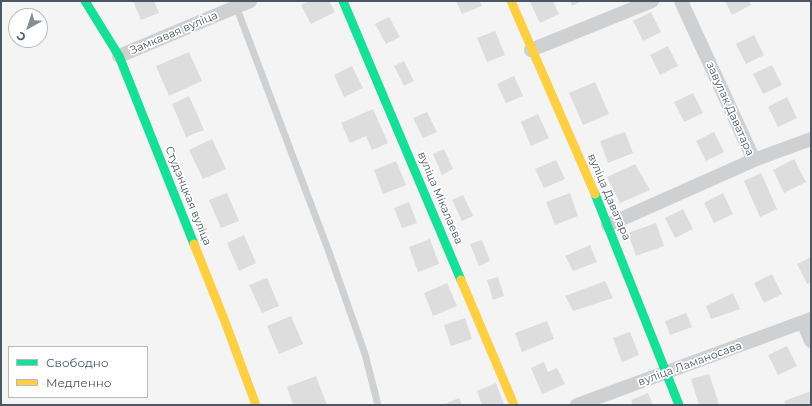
<!DOCTYPE html>
<meta charset="utf-8">
<style>
body{margin:0}
#map{position:relative;width:812px;height:406px;overflow:hidden;background:#f4f4f4;font-family:Montserrat,sans-serif}
canvas{display:block}
.frame{position:absolute;inset:0;border:2px solid #4a5661;pointer-events:none}
.legend{position:absolute;left:8px;top:346px;width:140px;height:52px;box-sizing:border-box;background:#fff;border:1px solid #b7bbc0;margin:0;padding:5px 7px;list-style:none;font-size:12px;color:#4a5661}
.legend li{display:flex;align-items:center;gap:8px;height:20px}
.legend b{width:20px;border:1px solid #b7bbc0}
.north{position:absolute;left:8px;top:8px;width:40px;height:40px;box-sizing:border-box;background:#fff;border:1px solid #b7bbc0;border-radius:50%;rotate:219deg;font-size:11px;font-weight:700;line-height:16px;text-align:center;color:#4a5661}
.north::after{content:'';display:block;margin:auto;width:14px;height:18px;background:#868d94;clip-path:polygon(50% 0,100% 100%,50% 72%,0 100%)}
</style>
<div id="map">
<canvas width="812" height="406"></canvas>
<div class="frame"></div>
<ul class="legend">
<li><b style="height:5px;background:#16e098"></b>Свободно</li>
<li><b style="height:5px;background:#ffcf43"></b>Медленно</li>
</ul>
<div class="north">С</div>
</div>
<script>
const g = document.querySelector('canvas').getContext('2d');
g.lineJoin = 'round';
function fill(path, color) { g.fillStyle = color; g.fill(path, 'evenodd'); }
function stroke(path, color, width, dash) { g.strokeStyle = color; g.lineWidth = width; g.lineCap = dash ? 'butt' : 'round'; g.setLineDash(dash || []); g.stroke(path); }
function label(font, color, halo, rows, align = 'center') {
  g.font = font + ' Montserrat,sans-serif'; g.lineWidth = 3.5; g.setLineDash([]); g.textBaseline = 'middle'; g.strokeStyle = halo; g.fillStyle = color; for (const [text, x, y, turn = 0] of rows) {
    g.save(); g.translate(x, y); g.rotate((+turn || 0) * Math.PI / 180); g.textAlign = isNaN(turn) ? turn : align; if (halo) g.strokeText(text, 0, 0); g.fillText(text, 0, 0); g.restore();
  }
}
const building = new Path2D(`
 M133,1H154L159,13L141,20Z
 M309,1H329L335,12L311,24L301,5Z
 M456,1H480L482,6L462,14Z
 M533,1H553L559,14L540,23L530,2Z
 M570,1H582L572,6Z
 M725,1H749L751,5L732,15Z
 M651,12L661,32L643,41L633,21Z
 M389,17L400,37L386,44L375,24Z
 M495,31L505,55L487,62L477,38Z
 M754,35L764,55L746,64L736,44Z
 M668,46L678,66L660,75L650,55Z
 M189,52L202,81L169,96L156,66Z
 M404,61L414,81L404,86L394,66Z
 M772,65L782,85L763,94L753,74Z
 M352,66L363,88L344,97L334,75Z
 M514,76L523,96L506,103L497,84Z
 M595,82L609,114L583,125L569,93Z
 M693,93L703,113L684,122L674,102Z
 M189,96L204,130L186,137L172,104Z
 M787,97L797,118L778,127L768,107Z
 M373,109L388,143L372,150L366,136L350,143L341,123Z
 M427,112L437,132L423,138L413,118Z
 M538,114L549,138L531,146L521,122Z
 M625,132L633,153L608,163L600,141Z
 M714,132L724,152L706,161L696,141Z
 M212,139L226,169L203,179L189,150Z
 M444,149L453,169L442,175L433,154Z
 M794,159L806,182L784,193L773,170Z
 M556,160L565,179L544,188L535,169Z
 M396,161L406,185L383,194L374,170Z
 M635,164L650,190L620,203L607,177Z
 M761,173L777,209L760,217L744,181Z
 M227,193L239,221L221,228L209,200Z
 M570,193L578,216L555,225L546,202Z
 M723,193L733,214L714,223L704,203Z
 M463,195L473,216L462,221L452,200Z
 M409,202L417,223L402,228L394,208Z
 M683,209L693,229L675,238L665,218Z
 M656,223L664,246L636,256L628,233Z
 M244,235L256,263L239,271L227,243Z
 M430,239L439,264L418,272L409,247Z
 M482,240L490,261L479,266L470,244Z
 M590,245L597,262L573,271L565,256Z
 M811,257V282L807,284L797,264Z
 M772,274L782,294L764,303L754,283Z
 M498,277L504,296L493,300L487,280Z
 M267,278L279,306L262,313L249,285Z
 M605,281L613,298L573,311L565,296Z
 M447,283L457,306L433,316L424,293Z
 M733,293L740,309L711,319L706,306Z
 M686,313L692,327L670,335L665,321Z
 M291,316L303,344L279,354L267,326Z
 M465,318L472,339L451,346L444,325Z
 M547,321L554,339L522,352L515,333Z
 M630,332L639,355L622,362L613,338Z
 M787,346L797,366L778,375L768,355Z
 M544,362L548,372L557,368L565,384L542,394L531,368Z
 M709,374L719,404L699,405L691,379Z
 M316,376L327,405H293L287,387Z
 M496,383L504,404L501,405H482L477,391Z
 M811,391V405H786L784,401Z
 M648,393L653,405H633L631,400Z
 M459,398L462,405H442Z`);
const lane = new Path2D(`
 M236,6L329,252L365,354L378,405`);
const street = new Path2D(`
 M681,1L754,160
 M531,50L652,1
 M119,56L250,1
 M608,225L754,160L811,139
 M803,322L811,341
 M577,405L811,319`);
const fast = new Path2D(`
 M85,1L119,56L194,244
 M343,1L461,280
 M595,194L679,405`);
const slow = new Path2D(`
 M511,1L595,194
 M194,244L224,319L256,405
 M461,280L514,405`);
const streetNames = [
 ["Замкавая вуліца",174,33,-23],
 ["завулак Даватара",730,109,66],
 ["Студэнцкая вуліца",188,196,68],
 ["вуліца Даватара",609,197,67],
 ["вуліца Мікалаева",440,198,67],
 ["вуліца Ламаносава",690,364,-20]
];
fill(building, '#ddddde');
stroke(lane, '#ced0d2', 7);
stroke(street, '#ced0d2', 14);
stroke(fast, '#16e098', 9);
stroke(slow, '#ffcf43', 9);
label('11px', '#4a5661', '#fff', streetNames);
</script>
